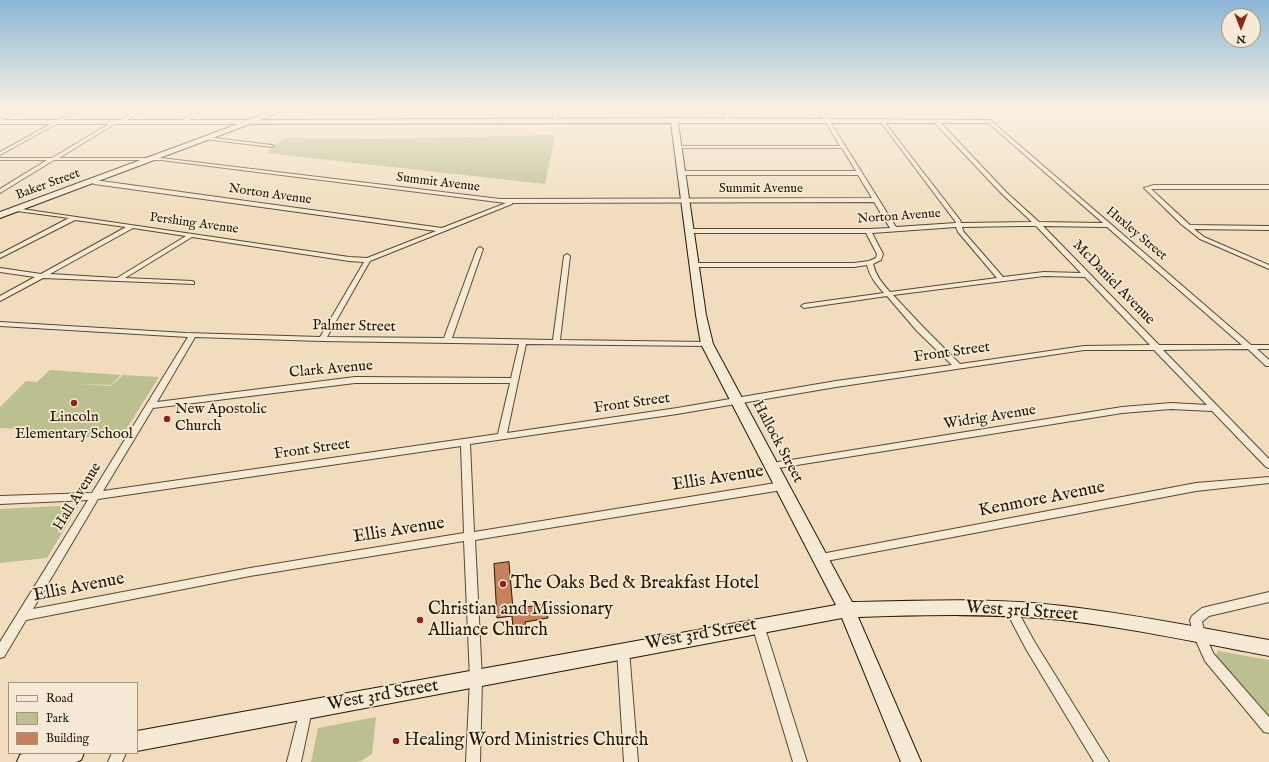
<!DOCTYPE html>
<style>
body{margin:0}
#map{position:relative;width:1269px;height:762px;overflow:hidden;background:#f1ddbe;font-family:"IM FELL English",serif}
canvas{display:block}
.legend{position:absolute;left:8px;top:682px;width:130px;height:72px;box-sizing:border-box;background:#f6e9d5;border:1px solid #a39580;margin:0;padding:5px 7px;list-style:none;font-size:12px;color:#271700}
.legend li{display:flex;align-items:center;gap:8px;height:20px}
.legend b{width:20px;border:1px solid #a39580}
.north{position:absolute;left:1221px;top:8px;width:40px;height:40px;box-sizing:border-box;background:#f6e9d5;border:1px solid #a39580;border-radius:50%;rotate:180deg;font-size:11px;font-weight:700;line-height:16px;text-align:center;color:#271700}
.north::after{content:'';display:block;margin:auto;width:14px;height:18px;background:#8f2418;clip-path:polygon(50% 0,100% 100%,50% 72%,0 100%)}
</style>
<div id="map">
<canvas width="1269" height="762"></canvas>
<ul class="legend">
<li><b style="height:5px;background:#f6e9d5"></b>Road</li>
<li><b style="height:11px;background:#bcc090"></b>Park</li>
<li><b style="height:11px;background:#c77f5c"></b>Building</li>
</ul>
<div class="north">N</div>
</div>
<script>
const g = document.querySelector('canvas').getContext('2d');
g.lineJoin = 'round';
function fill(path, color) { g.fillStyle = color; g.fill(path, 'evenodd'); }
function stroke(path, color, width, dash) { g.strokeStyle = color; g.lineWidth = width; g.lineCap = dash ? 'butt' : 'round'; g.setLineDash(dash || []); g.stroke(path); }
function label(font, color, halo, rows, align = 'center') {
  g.font = font + ' "IM FELL English",serif'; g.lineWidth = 3.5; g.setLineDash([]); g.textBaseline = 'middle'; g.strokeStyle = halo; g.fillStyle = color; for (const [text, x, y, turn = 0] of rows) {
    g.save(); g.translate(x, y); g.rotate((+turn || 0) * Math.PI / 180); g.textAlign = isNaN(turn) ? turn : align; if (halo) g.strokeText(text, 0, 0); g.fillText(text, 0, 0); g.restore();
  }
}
const green = new Path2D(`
 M555,135L545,184L266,153L284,138L375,139Z
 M50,370L121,375L111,385L77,384L111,386L123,375L159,377L122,436L35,439L30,437L20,429L0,428V407L26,381L37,382Z
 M79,505L47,558L0,563V509Z
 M1218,651L1269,660V720L1217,661L1216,655Z
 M376,717L372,754L361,761L355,762H311L318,728Z`);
const building = new Path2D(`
 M509,562L513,609L546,604L548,618L525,622L526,627L513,629L512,616L497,618L494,564Z`);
const street = new Path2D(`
 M18,109H23L0,121V118Z
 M78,109H83L0,155V152Z
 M138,109H143L123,123H119V121Z
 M198,109H203L185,123H181V121Z
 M555,109H559L556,121L554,122L552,121Z
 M722,109H726L730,121L726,120Z
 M818,109H822L896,227L956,223L955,221L880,121V120L882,119L960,220L961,223L1032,222L1002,194L934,122V120H938L1006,192L1039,222L1103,223L986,121L990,120L1251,345H1269V349H1257L1269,360V366H1266L1248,349L1163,350L1269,459V468L1266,467L1212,411L1171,409L1122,413L772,469L769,468L767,466L769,464L772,463L1122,407L1171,403L1207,405L1154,350H1084L836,387L677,414L470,444L474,532L782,482L785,484L787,486L785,488L782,490L475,540L482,679L480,762H466L470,679L464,541L250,576L26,620L4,657L0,658V642L88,500L0,504V496L92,493L188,337L0,326V322L186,333L320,337L364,262L349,261L192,237L125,278L192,281L194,282V284L43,278L0,301V296L35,277L0,272V268L41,274L126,227L75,220L0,258V254L69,218L17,211L14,209L15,208L349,257L367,258L436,231L94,184L91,182L94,180L442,228L506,203L161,160H54L0,193V189L47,160H0V158H52L114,121L116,122V123L59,158H161L500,199L872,198L858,175H682L679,173L682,171H856L842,148H678L676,147L678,146H840ZM874,202L890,228L868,229H691L688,231L691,233H866L877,254L876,258L869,261L854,263H694L691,265L694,267H854L867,265C870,277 876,284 884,293L804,304L801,306L804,308L887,296L917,331L952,365L836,381L677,408L507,433L526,344L707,346L711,344L707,342L560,340L570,256L567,254L564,256L553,340L452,338L483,249L480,247L477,249L444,338L327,337L370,261L512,204V203ZM1022,226H1036L1081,273L1044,272L1003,277L963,231L962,227ZM1043,226L1107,227L1242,345H1159ZM956,227L958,232L997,278L890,292C882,283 876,276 873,264L881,260L883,254L872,233ZM133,228L186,236L117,278L50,274ZM1044,276L1085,277L1150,345L1084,346L960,364L923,327L893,295ZM195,337L322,341L519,344L511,378L355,377L157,402ZM355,383H510L498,434L103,491L153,408ZM461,446L464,533L250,568L33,609L98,499Z
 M206,137L272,145L274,146L272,147L204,139V137Z
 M1154,185H1269V189H1151L1190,225L1269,226V230L1194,229L1204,237L1269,265V269L1200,239L1181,224L1144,188Z
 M1269,477V483L1196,491L821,562L817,561L816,558L817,555L821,554L1196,483Z
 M1269,592V602L1209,616L1202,622L1205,634L1213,653L1269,717V733L1264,732L1205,661L1193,634L1190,620L1192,616L1202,608L1206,607Z
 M1011,604L1015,606L1034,641L1109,762H1094L1026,649L1005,609L1007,606Z
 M758,620L762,621L764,625L807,762H793L752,625L754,621Z
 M623,645L627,646L629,650L638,762H624L617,650L619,646Z
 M306,704L310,706L312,710L301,762H287L300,710L302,706Z
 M112,753H126L122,762H108Z`);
const secondary = new Path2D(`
 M277,109H286L260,120L674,118L990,120V122L988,123H678L706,315L713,344L852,602C922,601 993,597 1063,606C1132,614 1201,628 1269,640V656C1200,643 1132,628 1062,620C994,613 926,615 858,617L921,762H901L842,618L137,751V731L836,605L701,344L696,315L671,123L250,124L0,218V212L238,124H0V120H248Z
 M25,753H84L81,760L76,762H17L20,755Z`);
const markers = [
 [74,403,4,"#8f2418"],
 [167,419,4,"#8f2418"],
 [503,584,4,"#8f2418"],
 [420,620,4,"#8f2418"],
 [396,741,4,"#8f2418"]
];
const farStreetnames = [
 ["Summit Avenue",438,183,7],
 ["Baker Street",48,185,-20],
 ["Summit Avenue",761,189],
 ["Norton Avenue",270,195,8],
 ["Norton Avenue",899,217,-4],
 ["Pershing Avenue",194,224,8],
 ["Huxley Street",1136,234,40]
];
const streetNames = [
 ["McDaniel Avenue",1113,283,46],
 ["Palmer Street",354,327,1],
 ["Front Street",952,353,-8],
 ["Clark Avenue",331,370,-5],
 ["Front Street",632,404,-8],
 ["Widrig Avenue",990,418,-9],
 ["Hallock Street",777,442,62],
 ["Front Street",312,450,-8],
 ["Hall Avenue",78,497,-58]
];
const poiNames = [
 ["New Apostolic",175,410],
 ["Church",175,427],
 ["Lincoln",74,418,"center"],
 ["Elementary School",74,435,"center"]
];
const nearStreetnames = [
 ["Ellis Avenue",718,479,-9],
 ["Kenmore Avenue",1042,500,-11],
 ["Ellis Avenue",399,531,-9],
 ["Ellis Avenue",79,588,-11],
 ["West 3rd Street",1022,612,4],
 ["West 3rd Street",701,635,-10],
 ["West 3rd Street",383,696,-10]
];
const nearPoinames = [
 ["The Oaks Bed & Breakfast Hotel",511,584],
 ["Christian and Missionary",428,610],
 ["Alliance Church",428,631],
 ["Healing Word Ministries Church",404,741]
];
fill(green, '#bcc090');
fill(building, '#c77f5c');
stroke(building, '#271700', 1);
stroke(street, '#5a4830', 2);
stroke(secondary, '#271700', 2);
fill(street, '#f6e9d5');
fill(secondary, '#f6e9d5');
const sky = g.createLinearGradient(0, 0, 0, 216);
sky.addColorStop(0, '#8bb6d6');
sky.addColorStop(0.5, '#f9f0e2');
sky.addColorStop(1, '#f9f0e200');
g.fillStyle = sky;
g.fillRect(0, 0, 1269, 216);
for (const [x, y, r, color] of markers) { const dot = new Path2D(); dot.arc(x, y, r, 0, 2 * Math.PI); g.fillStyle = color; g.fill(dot); stroke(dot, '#f6e9d5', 1.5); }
label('13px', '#271700', '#f6e9d5', farStreetnames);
label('15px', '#271700', '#f6e9d5', streetNames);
label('15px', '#271700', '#f6e9d5', poiNames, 'left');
label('18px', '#271700', '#f6e9d5', nearStreetnames);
label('18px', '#271700', '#f6e9d5', nearPoinames, 'left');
</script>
